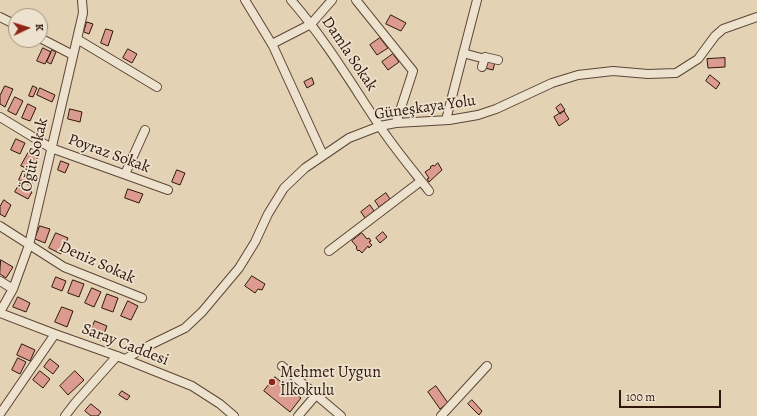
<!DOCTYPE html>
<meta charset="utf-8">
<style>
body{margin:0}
#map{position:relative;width:757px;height:416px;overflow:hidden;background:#e4d2b4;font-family:Alegreya,serif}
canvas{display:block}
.north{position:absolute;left:8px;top:8px;width:40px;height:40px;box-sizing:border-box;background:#ede2ce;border:1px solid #a19081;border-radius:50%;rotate:86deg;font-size:11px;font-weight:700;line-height:16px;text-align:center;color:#30160d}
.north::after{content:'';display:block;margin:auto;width:14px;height:18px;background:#8f2418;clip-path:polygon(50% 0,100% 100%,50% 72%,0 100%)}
.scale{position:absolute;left:619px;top:390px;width:102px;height:18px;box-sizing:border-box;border:2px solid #30160d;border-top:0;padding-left:5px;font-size:12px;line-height:14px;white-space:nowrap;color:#30160d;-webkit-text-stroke:3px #ede2ce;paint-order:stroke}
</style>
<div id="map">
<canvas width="757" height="416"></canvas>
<div class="north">K</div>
<div class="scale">100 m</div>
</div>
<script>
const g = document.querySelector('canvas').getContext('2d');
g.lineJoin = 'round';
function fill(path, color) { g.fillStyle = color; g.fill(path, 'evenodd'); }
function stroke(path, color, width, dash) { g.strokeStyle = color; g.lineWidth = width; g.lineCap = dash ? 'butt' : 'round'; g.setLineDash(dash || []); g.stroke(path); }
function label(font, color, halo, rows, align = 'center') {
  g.font = font + ' Alegreya,serif'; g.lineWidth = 3.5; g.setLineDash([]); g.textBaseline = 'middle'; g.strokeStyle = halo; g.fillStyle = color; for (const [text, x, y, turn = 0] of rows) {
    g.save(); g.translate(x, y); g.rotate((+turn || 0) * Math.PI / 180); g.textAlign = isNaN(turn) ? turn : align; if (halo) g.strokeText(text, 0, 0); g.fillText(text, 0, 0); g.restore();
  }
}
const building = new Path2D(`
 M391,15L406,23L401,31L386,24Z
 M87,22L93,24L89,34L84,32Z
 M106,29L113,31L108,46L101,43Z
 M380,38L388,48L377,55L370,45Z
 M43,48L51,52L45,64L37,61Z
 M128,49L137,54L132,63L123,58Z
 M52,50L56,52L51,64L47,62Z
 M393,54L399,62L388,70L382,62Z
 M725,58V67L708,68L707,59Z
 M487,61L495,62L493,70L485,68Z
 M710,75L720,83L716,89L706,81Z
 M312,78L314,84L307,88L304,82Z
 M5,86L13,89L5,107L0,104V96Z
 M33,86L37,88L33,97L29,96Z
 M40,88L55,95L52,102L37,95Z
 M15,97L23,101L16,115L8,111Z
 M28,104L36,108L30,121L22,118Z
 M561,104L565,110L560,114L556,108Z
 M70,109L82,112L80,122L68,119Z
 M564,111L569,119L559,126L554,117Z
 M16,139L25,143L20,154L11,150Z
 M31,148L40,153L31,170L21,166Z
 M61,161L69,164L65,173L58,170Z
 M438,163L442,170L429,182L427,179L429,178L425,172L431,168L430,167L433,165L434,166Z
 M177,170L185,173L180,185L172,182Z
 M23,171L35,177L31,186L19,180Z
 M19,185L32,192L28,199L15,192Z
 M128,189L143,194L139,203L125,198Z
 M386,193L390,199L379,207L375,201Z
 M4,200L11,205L5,217L0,214V207Z
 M370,205L374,211L365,218L361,212Z
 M40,226L50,229L45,243L35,239Z
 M383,232L387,237L380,243L376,238Z
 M56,233L68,238L61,254L49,248Z
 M362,233L367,239L369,238L371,241L369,242L372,245L369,248L368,246L362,253L359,250L358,251L356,248L357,247L352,241Z
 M1,260L13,267L6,278L0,274Z
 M252,276L265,284L262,290L258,289L255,293L245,286Z
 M56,277L66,281L62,291L52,287Z
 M73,280L84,284L79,297L68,293Z
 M92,288L101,292L94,307L85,303Z
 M107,294L118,298L113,312L102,308Z
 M18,297L30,303L26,312L13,307Z
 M128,301L138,306L131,320L121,316Z
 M62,307L73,311L67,327L55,322Z
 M95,321L107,326L101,341L89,336Z
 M22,344L35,350L30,361L17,355Z
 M18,358L26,362L20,374L12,370Z
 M50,359L59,366L53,374L44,367Z
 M40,371L50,379L43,388L33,380Z
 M75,371L84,380L68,395L60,386Z
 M275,377L301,398L290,412L264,391Z
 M436,386L448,403L440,409L428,392Z
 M122,391L130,396L127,400L119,395Z
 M472,400L482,411L479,415L468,404Z
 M91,404L101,412L98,416H91L85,411Z`);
const minor = new Path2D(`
 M245,0L273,46L323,155
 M291,0C325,39 351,83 379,125C394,148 412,169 429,191
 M356,0L413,71L396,123
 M0,17L16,25
 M40,38L73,55
 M77,39L157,87
 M272,44L311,24L332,0
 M463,53L485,59
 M482,67L485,57L498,60
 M0,117L51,148L168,190
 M446,120L477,0
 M125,174L145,130
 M0,226L64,267L142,298
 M329,251L421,181
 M0,281L13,289
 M0,312L13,289L29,245L83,13L82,0
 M0,313L55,334L117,356L192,386L220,404L234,416
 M125,359L150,345L185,328L202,312L239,268L255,242L268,214L284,188L305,168L349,138L380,126L396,123L449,120L478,115L496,109L552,83L578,75L613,71L648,74L676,73L698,59L715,36L723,29L757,17
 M282,366L341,416
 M0,414L55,334
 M65,416L75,403L117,356
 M298,416L316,395
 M441,416L487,366`);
const markers = [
 [272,382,4,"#8f2418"]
];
const streetNames = [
 ["Damla Sokak",349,54,56],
 ["Güneşkaya Yolu",425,108,-8],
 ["Poyraz Sokak",109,154,20],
 ["Öğüt Sokak",35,155,-77],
 ["Deniz Sokak",97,263,24],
 ["Saray Caddesi",125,345,21]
];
const poiNames = [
 ["Mehmet Uygun",280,373],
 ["İlkokulu",280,391]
];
fill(building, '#db9c8f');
stroke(building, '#30160d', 1);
stroke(minor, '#5d4537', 10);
stroke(minor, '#ede2ce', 8);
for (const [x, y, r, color] of markers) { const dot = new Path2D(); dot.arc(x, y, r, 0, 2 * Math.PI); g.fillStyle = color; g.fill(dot); stroke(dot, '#ede2ce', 1.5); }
label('16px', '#30160d', '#ede2ce', streetNames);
label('16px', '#30160d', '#ede2ce', poiNames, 'left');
</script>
